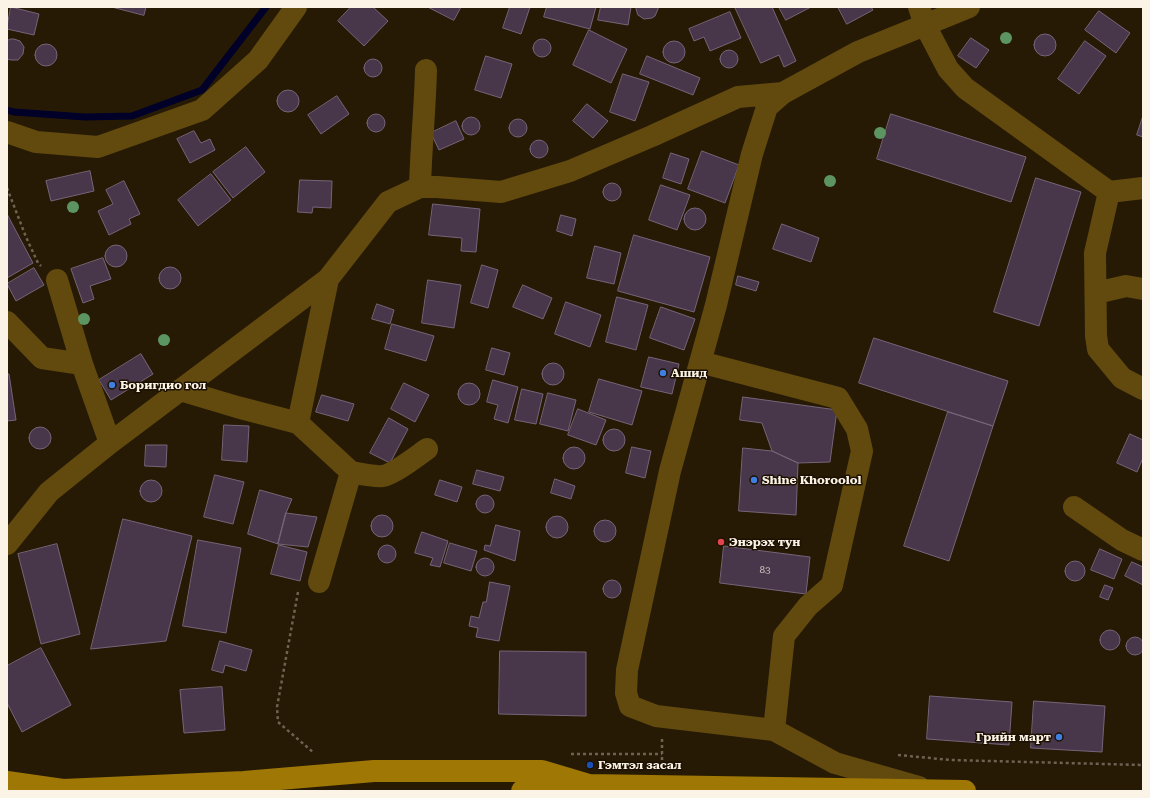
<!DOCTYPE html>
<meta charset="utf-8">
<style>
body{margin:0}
#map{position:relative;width:1150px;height:798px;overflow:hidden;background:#261a05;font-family:"Roboto Serif",serif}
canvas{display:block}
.frame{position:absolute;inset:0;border:8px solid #fbf3e6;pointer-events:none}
</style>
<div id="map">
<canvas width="1150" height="798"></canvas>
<div class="frame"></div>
</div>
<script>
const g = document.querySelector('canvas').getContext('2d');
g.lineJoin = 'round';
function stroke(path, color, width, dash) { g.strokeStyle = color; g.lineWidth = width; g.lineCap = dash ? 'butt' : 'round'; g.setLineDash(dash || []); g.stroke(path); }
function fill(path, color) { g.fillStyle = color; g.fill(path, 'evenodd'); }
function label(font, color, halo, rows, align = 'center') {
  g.font = font + ' "Roboto Serif",serif'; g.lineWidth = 3; g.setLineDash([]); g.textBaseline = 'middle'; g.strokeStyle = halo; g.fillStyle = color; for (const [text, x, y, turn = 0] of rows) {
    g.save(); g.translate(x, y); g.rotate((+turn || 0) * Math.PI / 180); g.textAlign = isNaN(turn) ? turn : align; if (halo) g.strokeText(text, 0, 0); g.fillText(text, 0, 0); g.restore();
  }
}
const stream = new Path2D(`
 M7,110L14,112L85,117L132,116L202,90L266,7`);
const building = new Path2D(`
 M11,7L39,14L34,35L7,29Z
 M112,7H146L144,15Z
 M351,7H373L388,21L364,46L338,21Z
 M428,7H461L454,20Z
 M510,7H530L521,34L503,28Z
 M547,7H596L590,29L544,17Z
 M601,7H631L628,25L598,20Z
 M636,7H658V9L655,16L652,18L644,19L638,15Z
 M735,7H772L796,61L784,67L779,55L761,63Z
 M779,7H811L786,20Z
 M838,7H871L873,10L847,24Z
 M1099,11L1130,33L1116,53L1085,30Z
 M730,12L741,38L710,51L704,37L694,41L689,29Z
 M589,30L627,49L611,83L573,65Z
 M1034 45a11 11 0 1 1 22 0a11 11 0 1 1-22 0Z
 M971,38L989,50L976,68L958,56Z
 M533 48a9 9 0 1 1 18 0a9 9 0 1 1-18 0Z
 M11,39H14L20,41L24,47L23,54L18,60H11L7,59V41Z
 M1085,41L1106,56L1079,94L1058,79Z
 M663 52a11 11 0 1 1 22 0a11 11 0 1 1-22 0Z
 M35 55a11 11 0 1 1 22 0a11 11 0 1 1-22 0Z
 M720 59a9 9 0 1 1 18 0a9 9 0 1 1-18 0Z
 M486,56L512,64L501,98L475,90Z
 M647,56L700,78L693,95L640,74Z
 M364 68a9 9 0 1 1 18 0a9 9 0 1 1-18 0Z
 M623,74L649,82L635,121L610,112Z
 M277 101a11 11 0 1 1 22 0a11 11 0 1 1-22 0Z
 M337,96L349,114L321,134L308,115Z
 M587,104L608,121L593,138L573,121Z
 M367 123a9 9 0 1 1 18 0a9 9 0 1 1-18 0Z
 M891,114L1026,157L1011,202L877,159Z
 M1143,116V137L1137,135Z
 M462 126a9 9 0 1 1 18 0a9 9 0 1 1-18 0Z
 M509 128a9 9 0 1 1 18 0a9 9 0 1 1-18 0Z
 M456,121L464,139L439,150L431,133Z
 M194,131L201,143L210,139L215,150L190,163L177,139Z
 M530 149a9 9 0 1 1 18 0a9 9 0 1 1-18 0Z
 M246,147L265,172L233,198L213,172Z
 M702,151L739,165L725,203L688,189Z
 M671,153L689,159L681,184L663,178Z
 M90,171L94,191L51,201L46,181Z
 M211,174L231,200L198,226L178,200Z
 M1036,178L1081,192L1039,326L994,312Z
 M300,180L332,181L331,208L313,207L312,213L298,212Z
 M124,181L140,214L129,219L131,224L109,235L98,211L113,204L106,190Z
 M603 192a9 9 0 1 1 18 0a9 9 0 1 1-18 0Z
 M661,185L690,195L677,230L649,220Z
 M433,204L480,209L476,252L461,251L462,238L429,235Z
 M684 219a11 11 0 1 1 22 0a11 11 0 1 1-22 0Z
 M7,214L33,263L7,278Z
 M561,215L576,219L572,236L557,231Z
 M782,224L819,238L811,262L773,249Z
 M634,235L710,257L694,312L618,291Z
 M105 256a11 11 0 1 1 22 0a11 11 0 1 1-22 0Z
 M595,246L621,253L614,284L587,278Z
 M103,258L111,279L90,286L94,299L83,303L71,269Z
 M482,265L498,270L488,308L471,303Z
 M159 278a11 11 0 1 1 22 0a11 11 0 1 1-22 0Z
 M34,268L44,285L16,301L7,284Z
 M738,276L759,282L756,291L736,285Z
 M428,280L461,285L454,328L422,323Z
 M523,285L552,298L543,319L513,307Z
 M617,297L648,305L636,350L606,342Z
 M566,302L601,315L590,347L555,334Z
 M377,304L394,310L390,324L372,319Z
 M661,307L695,319L684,350L650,338Z
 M392,324L434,336L426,361L385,349Z
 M874,338L1008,381L993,426L859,383Z
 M492,348L510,353L504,375L486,370Z
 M141,354L153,374L111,400L99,380Z
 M649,357L679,364L672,394L641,387Z
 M542 374a11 11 0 1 1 22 0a11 11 0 1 1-22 0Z
 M7,374H9L16,420L7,421Z
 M599,379L642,391L632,425L589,412Z
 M493,380L518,387L508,423L494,419L498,405L487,402Z
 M404,383L429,395L415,422L391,409Z
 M458 394a11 11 0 1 1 22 0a11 11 0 1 1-22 0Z
 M522,389L543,394L536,424L515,420Z
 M548,393L576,400L568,431L540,424Z
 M322,395L354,404L348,421L316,412Z
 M743,397L837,410L830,462L798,463L772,451L762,423L740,420Z
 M578,409L606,420L596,445L568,435Z
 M948,412L993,426L949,561L904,546Z
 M389,418L408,429L390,463L370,453Z
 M224,425L249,426L247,462L222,460Z
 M29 438a11 11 0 1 1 22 0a11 11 0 1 1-22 0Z
 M603 440a11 11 0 1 1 22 0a11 11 0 1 1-22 0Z
 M1130,434L1143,440V458L1137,472L1117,463Z
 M146,445H167L166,467L145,466Z
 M632,447L651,451L645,478L626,473Z
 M563 458a11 11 0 1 1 22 0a11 11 0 1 1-22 0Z
 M743,448L772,451L798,463L796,515L739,511Z
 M477,470L504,477L500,491L473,484Z
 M215,475L244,482L233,524L204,517Z
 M555,479L575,486L571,499L551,493Z
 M440,480L462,487L457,502L435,495Z
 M140 491a11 11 0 1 1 22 0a11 11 0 1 1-22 0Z
 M260,490L292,499L286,513L278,544L248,534Z
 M476 504a9 9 0 1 1 18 0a9 9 0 1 1-18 0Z
 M286,513L317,517L308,547L278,544Z
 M371 526a11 11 0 1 1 22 0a11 11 0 1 1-22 0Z
 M546 527a11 11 0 1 1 22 0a11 11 0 1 1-22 0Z
 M123,519L192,536L166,641L91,649Z
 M594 531a11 11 0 1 1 22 0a11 11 0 1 1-22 0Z
 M496,525L520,531L515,561L484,550L485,545L490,546Z
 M422,532L448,541L440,567L430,565L433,558L415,553Z
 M198,540L241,548L226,633L183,626Z
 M450,543L477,551L471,571L444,563Z
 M57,544L80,634L41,644L18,554Z
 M378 554a9 9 0 1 1 18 0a9 9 0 1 1-18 0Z
 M279,545L307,552L300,581L271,574Z
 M724,546L810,557L806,594L720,583Z
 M1100,549L1122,559L1114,579L1091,570Z
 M476 567a9 9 0 1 1 18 0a9 9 0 1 1-18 0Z
 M1065 571a10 10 0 1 1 20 0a10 10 0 1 1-20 0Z
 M1132,562L1143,567V585L1125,576Z
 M603 589a9 9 0 1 1 18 0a9 9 0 1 1-18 0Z
 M490,582L510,586L499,641L476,637L478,628L469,626L471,616L479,618L483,602H486Z
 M1105,585L1113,588L1108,600L1100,597Z
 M1100 640a10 10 0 1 1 20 0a10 10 0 1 1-20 0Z
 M1126 646a9 9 0 1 1 18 0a9 9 0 1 1-18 0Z
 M220,641L252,650L246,671L225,665L223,673L212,670Z
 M41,648L71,705L22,732L7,703V666Z
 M500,651L586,652V716L499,714Z
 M222,687L225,730L184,733L180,690Z
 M930,696L1012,702L1009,745L927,739Z
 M1034,701L1105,706L1102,752L1031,748Z`);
const path = new Path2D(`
 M7,188L26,237L38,263L41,266
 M298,592L277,707L278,722L314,753
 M662,739V764
 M571,754H662
 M898,755L951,760L1143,765`);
const minor = new Path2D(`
 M919,7L925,25L948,69L965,88L1109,192L1095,253L1096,336L1098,349L1122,378L1143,389
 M7,132L36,142L98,147L202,110L258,60L296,7
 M420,187C421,148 425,109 426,70
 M1109,192L1143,188
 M57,280L82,364L110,443
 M1096,293L1126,286L1143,289
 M7,322L42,358L82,364
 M700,362L838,398L857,429L862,451L832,585L808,606L784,636L774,730
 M180,390L237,407L298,423
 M351,472C361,474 373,477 383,476C394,474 417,456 427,449
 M1074,507L1122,540L1143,550
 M7,544L49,492L110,443L328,279L388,202L420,187H437L501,192L570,171L652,136L738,97L783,93
 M319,582L351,472L298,423L328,279
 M919,787L835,763L774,730L656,716L630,706L626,693L627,670L670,471L716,305L752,154L767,107L783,93L858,52L969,7`);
const major = new Path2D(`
 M7,782L63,790L244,782L374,771H542L589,785
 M522,791L589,785L965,791`);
const trees = [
 [1006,38],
 [880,133],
 [830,181],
 [73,207],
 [84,319],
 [164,340]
];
const markers = [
 [663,373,4,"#3f7fe0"],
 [112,385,4,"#3f7fe0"],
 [754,480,4,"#3f7fe0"],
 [721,542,4,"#e0444e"],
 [1059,737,4,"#3f7fe0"],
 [590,765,4,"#1a4fb4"]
];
const numberNames = [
 ["83",765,570]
];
const poiNames = [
 ["Ашид",671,373],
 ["Боригдио гол",120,385],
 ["Shine Khoroolol",762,480],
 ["Энэрэх тун",729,542],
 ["Грийн март",1051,737,"right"],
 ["Гэмтэл засал",598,765]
];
stroke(stream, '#000028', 7);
fill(building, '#48374a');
stroke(building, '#766479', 1);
stroke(path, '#6e6351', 2.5, [3, 3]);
stroke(minor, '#624a0e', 22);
stroke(major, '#9f7705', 22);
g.fillStyle = '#5d9562';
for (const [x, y] of trees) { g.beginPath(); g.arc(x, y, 6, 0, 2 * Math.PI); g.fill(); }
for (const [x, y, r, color] of markers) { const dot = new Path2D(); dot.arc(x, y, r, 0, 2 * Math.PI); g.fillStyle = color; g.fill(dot); stroke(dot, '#1c1100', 1.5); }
label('10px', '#cec4bf', null, numberNames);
label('bold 12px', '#fbf3e6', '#1c1100', poiNames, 'left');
</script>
